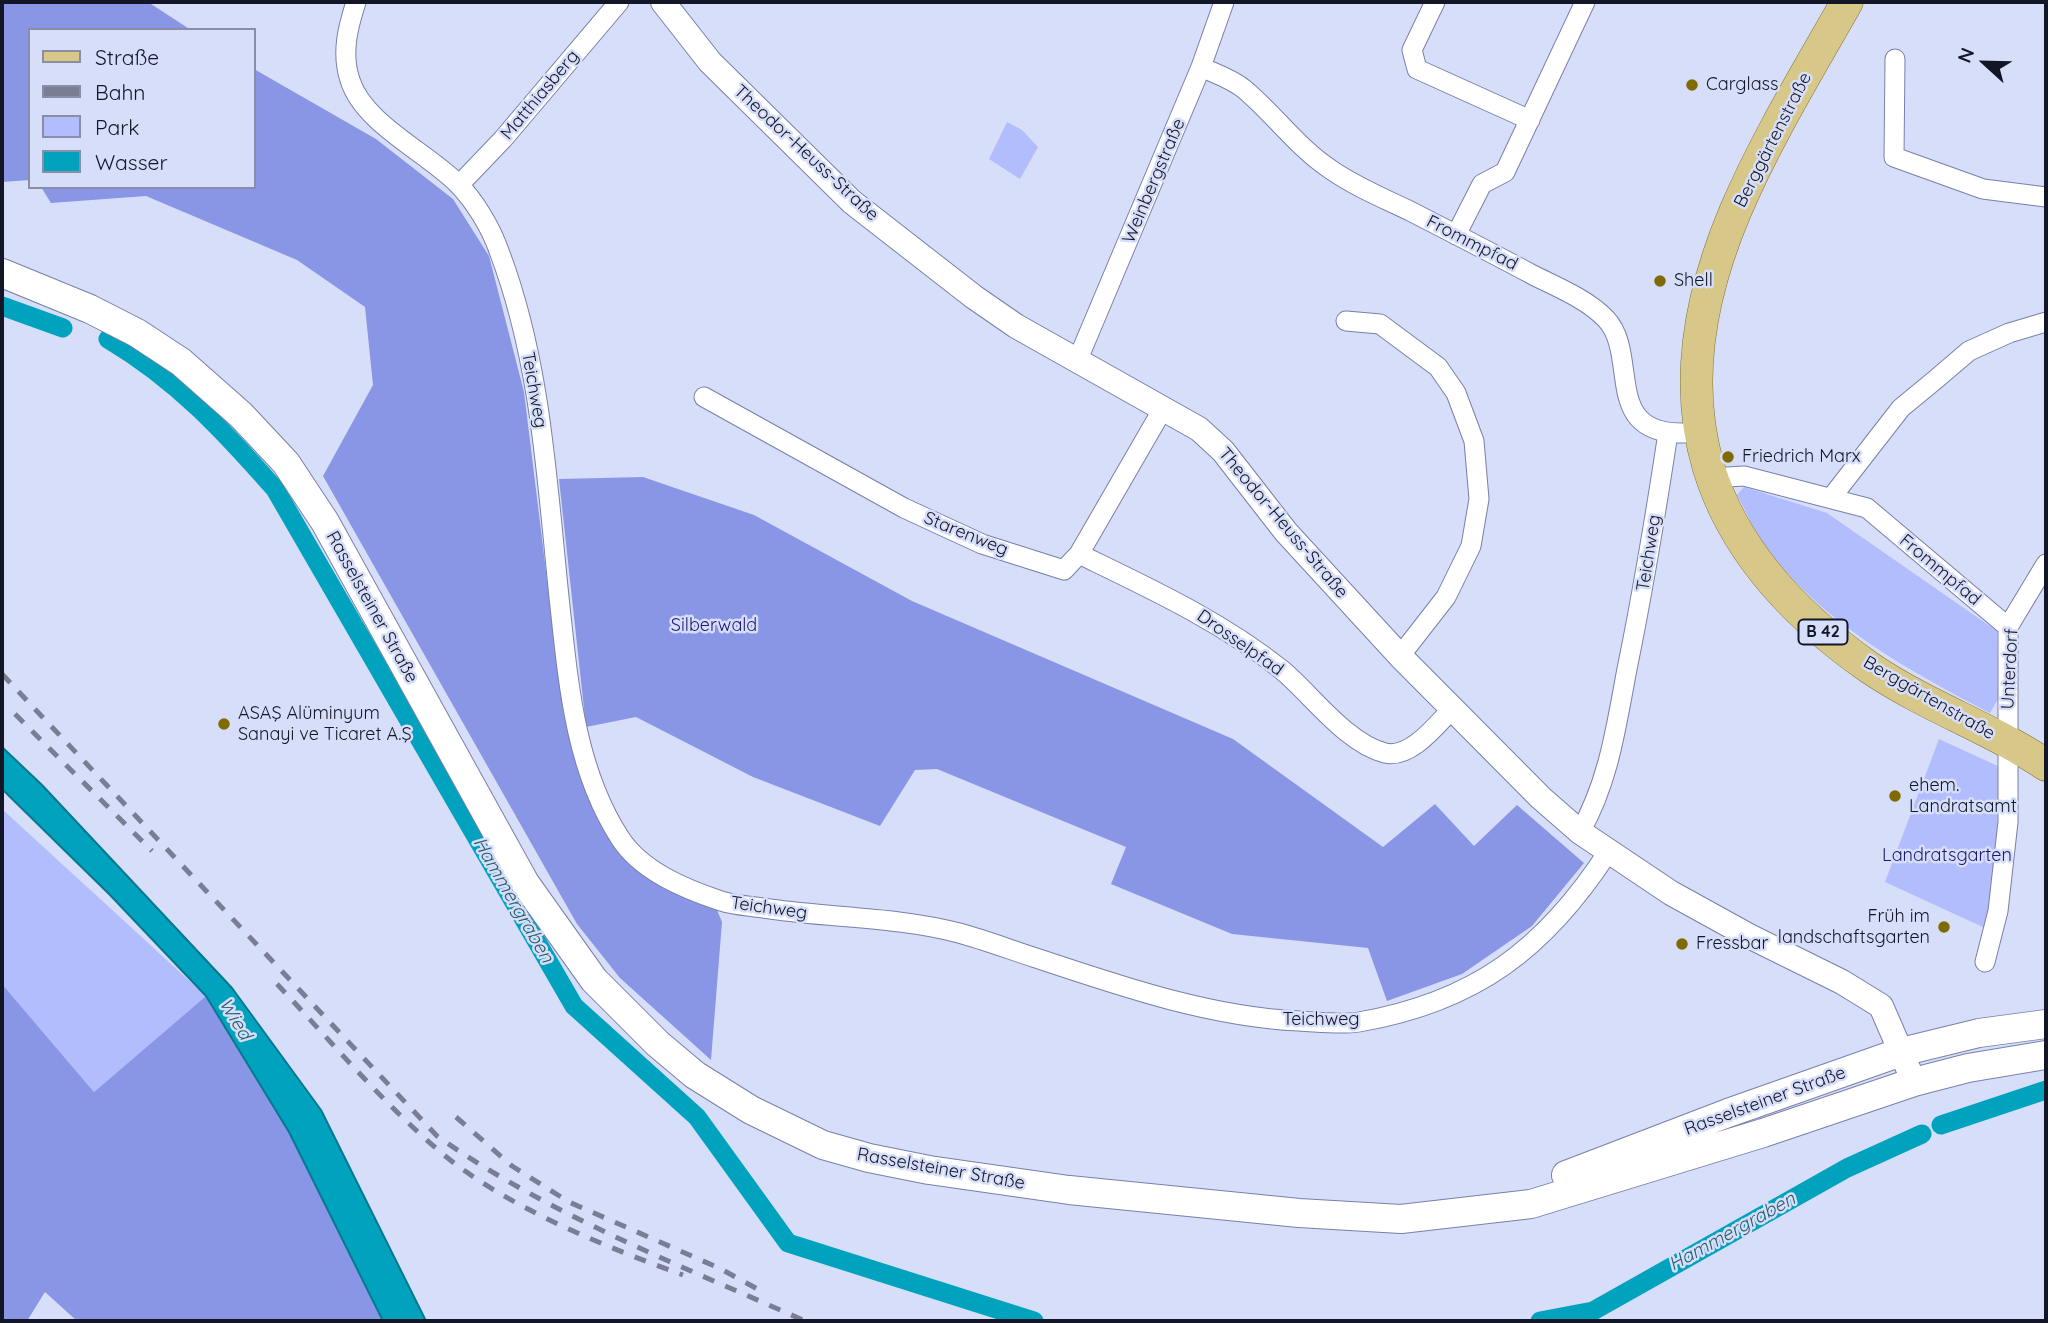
<!DOCTYPE html>
<meta charset="utf-8">
<style>
body{margin:0}
#map{position:relative;width:2048px;height:1323px;overflow:hidden;background:#d7def9;font-family:Quicksand,sans-serif}
canvas{display:block}
.frame{position:absolute;inset:0;border:4px solid #131626;pointer-events:none}
.legend{position:absolute;left:28px;top:28px;width:228px;height:161px;box-sizing:border-box;background:#d7def9;border:2px solid #898ea5;margin:0;padding:9px 12px;list-style:none;font-size:21px;color:#131626}
.legend li{display:flex;align-items:center;gap:14px;height:35px}
.legend b{width:35px;border:2px solid #898ea5}
.north{position:absolute;left:1950px;top:28px;width:70px;height:70px;-webkit-text-stroke:5px #d7def9;paint-order:stroke;rotate:292deg;font-size:19px;font-weight:700;line-height:28px;text-align:center;color:#131626}
.north::after{content:'';display:block;margin:auto;width:24px;height:32px;background:#131626;clip-path:polygon(50% 0,100% 100%,50% 72%,0 100%)}
</style>
<div id="map">
<canvas width="2048" height="1323"></canvas>
<div class="frame"></div>
<ul class="legend">
<li><b style="height:9px;background:#d7c889"></b>Straße</li>
<li><b style="height:9px;background:#797e94"></b>Bahn</li>
<li><b style="height:19px;background:#b1bdfd"></b>Park</li>
<li><b style="height:19px;background:#00a2be"></b>Wasser</li>
</ul>
<div class="north">N</div>
</div>
<script>
const g = document.querySelector('canvas').getContext('2d');
g.lineJoin = 'round';
function fill(path, color) { g.fillStyle = color; g.fill(path, 'evenodd'); }
function stroke(path, color, width, dash) { g.strokeStyle = color; g.lineWidth = width; g.lineCap = dash ? 'butt' : 'round'; g.setLineDash(dash || []); g.stroke(path); }
function label(font, color, halo, rows, align = 'center') {
  g.font = font + ' Quicksand,sans-serif'; g.lineWidth = 5; g.setLineDash([]); g.textBaseline = 'middle'; g.strokeStyle = halo; g.fillStyle = color; for (const [text, x, y, turn = 0] of rows) {
    g.save(); g.translate(x, y); g.rotate((+turn || 0) * Math.PI / 180); g.textAlign = isNaN(turn) ? turn : align; if (halo) g.strokeText(text, 0, 0); g.fillText(text, 0, 0); g.restore();
  }
}
const green = new Path2D(`
 M1007,122L1022,130L1038,147L1020,179L989,159Z
 M1744,487L1827,513L1997,631L1998,699L1990,713C1906,669 1823,624 1765,546C1754,531 1746,511 1737,495Z
 M1939,739L2000,767L1995,872L1985,928L1885,882Z
 M2,809L206,996L94,1092L2,984Z`);
const forest = new Path2D(`
 M2,2H148L191,30H30V180L2,182Z
 M254,69L376,139L453,199L489,256L524,392L563,710C576,772 596,846 654,881C673,893 697,901 717,910L722,922L711,1060L620,978L577,924L323,476L373,385L365,307L297,260L146,196L51,203L41,187H254Z
 M643,477L754,515L912,601L1233,739L1383,847L1435,804L1474,846L1517,805L1584,863L1532,926L1462,974L1387,1001L1368,948L1232,934L1111,884L1126,847L937,769L915,770L880,826L753,777L636,717L586,727L559,479Z
 M2,984L94,1092L206,996L289,1132L383,1321H77L45,1292L27,1321H2Z`);
const water = new Path2D(`
 M2,747L42,785L232,988L321,1110L426,1321H383L289,1132L206,996L110,895L2,789Z`);
const canal = new Path2D(`
 M2,306L63,328
 M108,339C177,380 223,430 275,489L574,1006L697,1117L788,1243L1034,1321
 M1941,1125L2046,1090
 M1540,1321L1593,1311L1847,1168L1922,1134`);
const minor = new Path2D(`
 M356,2C348,27 341,53 350,80C363,123 426,152 457,183C475,201 491,228 499,251C541,361 547,481 559,597C568,679 574,767 620,838C641,871 685,889 721,901C736,906 754,906 770,909C833,918 898,917 959,933C985,940 1011,950 1036,958C1120,986 1210,1017 1299,1021C1319,1022 1340,1025 1359,1022C1475,1002 1545,949 1608,852
 M1435,2L1412,50L1417,69L1530,120
 M1895,59L1894,157L1983,189L2046,197
 M1201,67C1216,74 1232,79 1244,89C1274,114 1297,147 1330,169C1354,186 1383,198 1410,211C1451,232 1492,253 1533,275C1557,287 1587,299 1606,319C1642,357 1596,444 1700,432
 M459,185L503,139L619,2
 M1456,235L1482,184L1505,172L1585,2
 M1346,321L1380,324L1438,367L1456,393L1474,441L1479,499L1471,546L1446,597L1400,656
 M1078,359L1201,67L1224,2
 M704,397L904,508L982,544L1064,570L1079,554L1164,407
 M1710,478L1744,476L1867,508L2008,627
 M1831,498L1901,408L1935,380L1969,351L2009,333L2046,322
 M1079,554C1149,588 1221,621 1282,670C1311,694 1346,743 1385,753C1411,759 1437,724 1453,708
 M1580,832C1609,781 1616,727 1627,669C1643,591 1656,512 1668,433
 M1985,962L1998,911L2008,822V627L2046,564`);
const tertiary = new Path2D(`
 M663,2L710,62L852,202L974,297L1016,326L1199,429L1223,451L1286,532L1400,656L1541,798L1580,832L1671,893L1749,936L1842,982L1881,1006L1914,1082`);
const secondary = new Path2D(`
 M2,273L90,309L137,333L181,362L241,415L286,463L325,522L525,883L594,980L658,1044L695,1075L751,1110L823,1145L869,1158L929,1170L1069,1190L1299,1213L1401,1219L1531,1204L1763,1133L1914,1082L1968,1068L2046,1055
 M1566,1175L1728,1113L1901,1052L1979,1033L2046,1024`);
const primary = new Path2D(`
 M1847,2C1808,71 1766,139 1735,212C1654,404 1701,550 1870,668C1926,706 1991,728 2046,765`);
const rail = new Path2D(`
 M2,674L437,1136C549,1215 680,1265 805,1321
 M15,714L152,851
 M277,984C329,1039 379,1099 437,1149C501,1205 603,1246 683,1275
 M456,1117L512,1166L569,1202L719,1268L761,1291`);
const markers = [
 [1692,85,7,"#7f6a03"],
 [1660,281,7,"#7f6a03"],
 [1728,457,7,"#7f6a03"],
 [224,724,7,"#7f6a03"],
 [1895,796,7,"#7f6a03"],
 [1944,927,7,"#7f6a03"],
 [1682,944,7,"#7f6a03"]
];
const shields = [
 [1823,632,49]
];
const shieldNames = [
 ["B 42",1823,632]
];
const poiNames = [
 ["Carglass",1706,85],
 ["Shell",1674,281],
 ["Friedrich Marx",1742,457],
 ["ASAŞ Alüminyum",238,714],
 ["Sanayi ve Ticaret A.Ş",238,735],
 ["ehem.",1909,786],
 ["Landratsamt",1909,807],
 ["Früh im",1930,917,"right"],
 ["landschaftsgarten",1930,938,"right"],
 ["Fressbar",1696,944]
];
const streetNames = [
 ["Matthiasberg",540,95,-50],
 ["Berggärtenstraße",1773,140,-63],
 ["Theodor-Heuss-Straße",806,153,43],
 ["Weinbergstraße",1154,181,-67],
 ["Frommpfad",1472,243,27],
 ["Teichweg",534,390,80],
 ["Theodor-Heuss-Straße",1283,523,50],
 ["Starenweg",966,534,22],
 ["Teichweg",1649,553,-81],
 ["Frommpfad",1940,570,40],
 ["Rasselsteiner Straße",372,607,61],
 ["Drosselpfad",1240,643,35],
 ["Unterdorf",2010,669,-87],
 ["Berggärtenstraße",1929,698,30],
 ["Teichweg",769,908,8],
 ["Teichweg",1321,1020],
 ["Rasselsteiner Straße",1765,1101,-20],
 ["Rasselsteiner Straße",941,1169,10]
];
const parkNames = [
 ["Silberwald",714,626],
 ["Landratsgarten",1947,856]
];
const waterNames = [
 ["Hammergraben",513,900,60],
 ["Wied",235,1019,59],
 ["Hammergraben",1732,1232,-29]
];
fill(green, '#b1bdfd');
fill(forest, '#8996e5');
fill(water, '#00a2be');
stroke(water, '#067890', 2);
stroke(canal, '#00a2be', 19);
stroke(minor, '#7880a9', 21);
stroke(tertiary, '#7880a9', 26);
stroke(secondary, '#7880a9', 30);
stroke(primary, '#817234', 33);
stroke(minor, '#fff', 19);
stroke(tertiary, '#fff', 24);
stroke(secondary, '#fff', 28);
stroke(primary, '#d7c889', 32);
stroke(rail, '#797e94', 5, [12, 12]);
for (const [x, y, r, color] of markers) { const dot = new Path2D(); dot.arc(x, y, r, 0, 2 * Math.PI); g.fillStyle = color; g.fill(dot); stroke(dot, '#d7def9', 2.5); }
for (const [x, y, w] of shields) { const box = new Path2D(); box.roundRect(x - w / 2, y - 12.5, w, 25, 5); g.fillStyle = '#d7def9'; g.fill(box); stroke(box, '#131626', 2); }
label('bold 16px', '#131626', null, shieldNames);
label('18px', '#131626', '#d7def9', poiNames, 'left');
label('18px', '#131626', '#d7def9', streetNames);
label('18px', '#1e1872', '#d7def9', parkNames);
label('italic 19px', '#295d6a', '#d7def9', waterNames);
</script>
